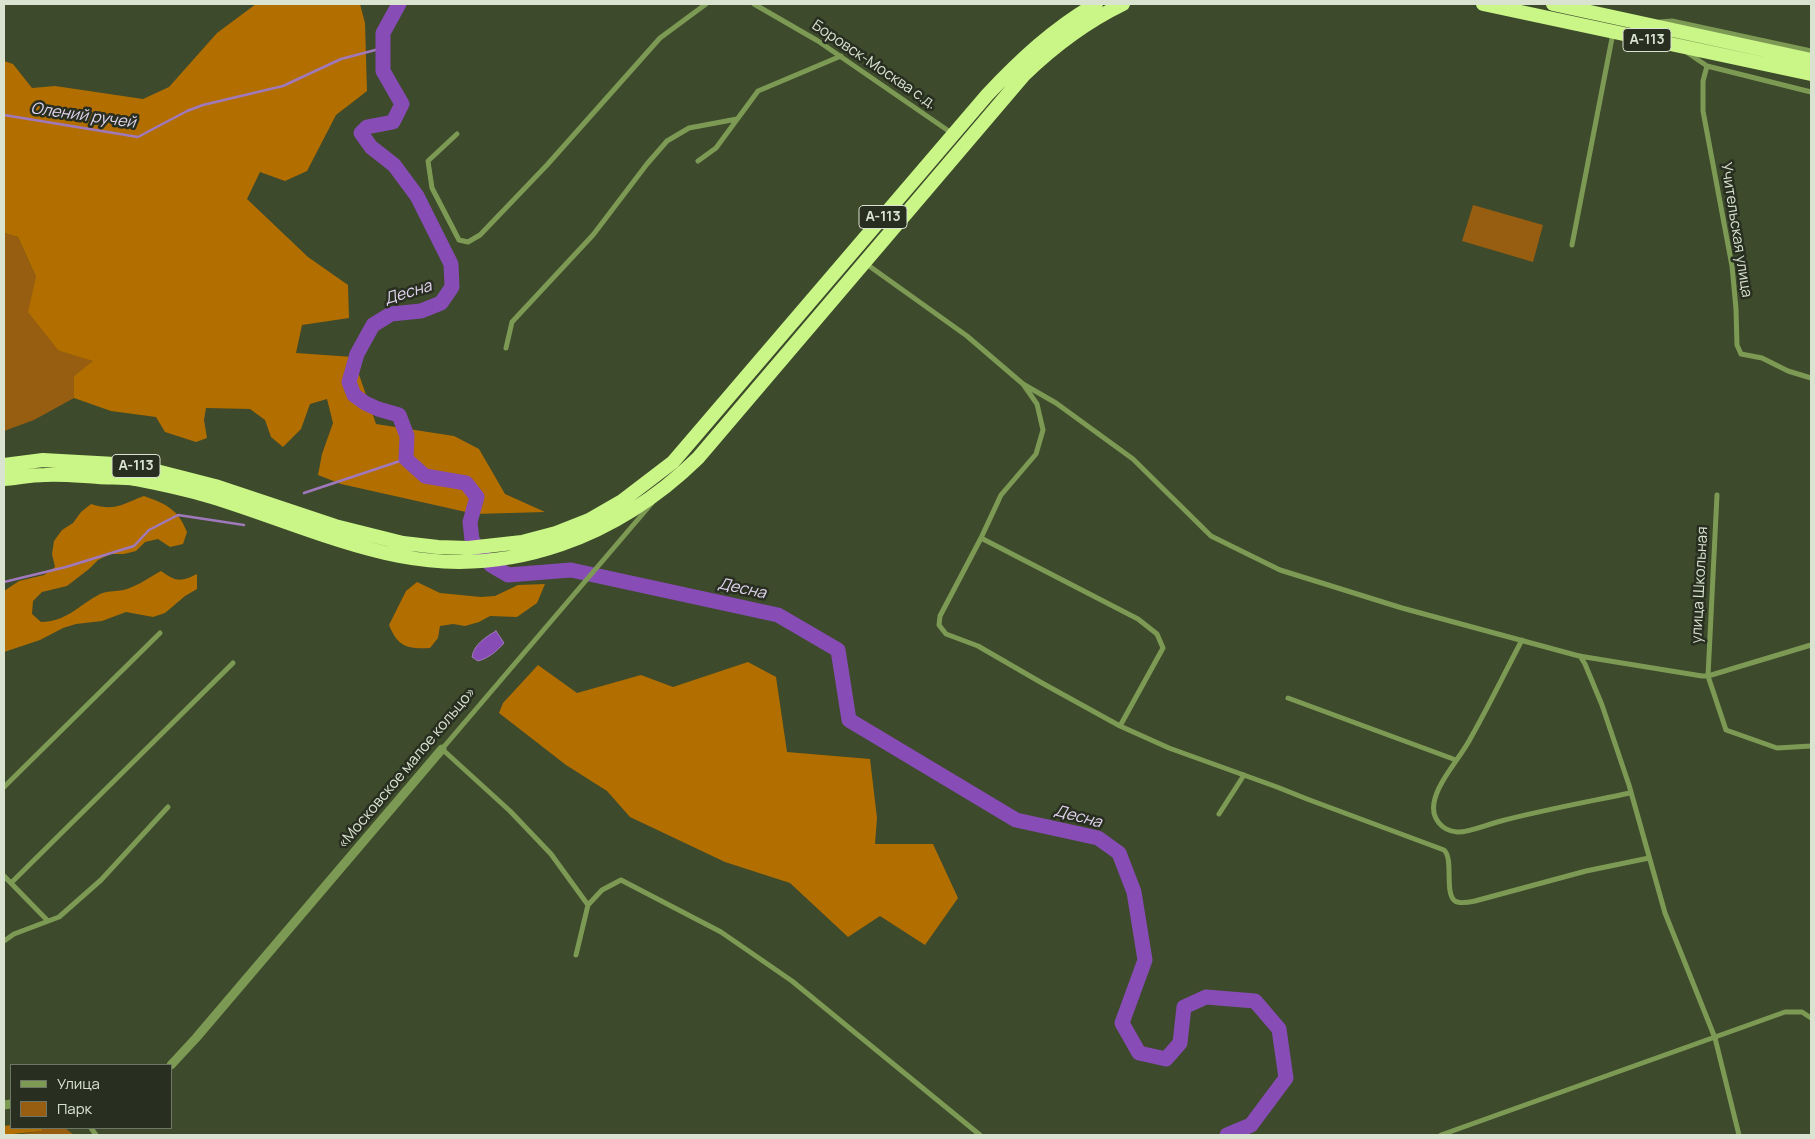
<!DOCTYPE html>
<meta charset="utf-8">
<style>
body{margin:0}
#map{position:relative;width:1815px;height:1139px;overflow:hidden;background:#3d4a2b;font-family:Manrope,sans-serif}
canvas{display:block}
.frame{position:absolute;inset:0;border:5px solid #dae2d0;pointer-events:none}
.legend{position:absolute;left:10px;top:1064px;width:162px;height:65px;box-sizing:border-box;background:#282e20;border:1px solid #6f7666;margin:0;padding:6px 9px;list-style:none;font-size:15px;color:#dae2d0}
.legend li{display:flex;align-items:center;gap:10px;height:25px}
.legend b{width:25px;border:1px solid #6f7666}
</style>
<div id="map">
<canvas width="1815" height="1139"></canvas>
<div class="frame"></div>
<ul class="legend">
<li><b style="height:6px;background:#7d9a54"></b>Улица</li>
<li><b style="height:14px;background:#975e11"></b>Парк</li>
</ul>
</div>
<script>
const g = document.querySelector('canvas').getContext('2d');
g.lineJoin = 'round';
function fill(path, color) { g.fillStyle = color; g.fill(path, 'evenodd'); }
function stroke(path, color, width, dash) { g.strokeStyle = color; g.lineWidth = width; g.lineCap = dash ? 'butt' : 'round'; g.setLineDash(dash || []); g.stroke(path); }
function label(font, color, halo, rows, align = 'center') {
  g.font = font + ' Manrope,sans-serif'; g.lineWidth = 5; g.setLineDash([]); g.textBaseline = 'middle'; g.strokeStyle = halo; g.fillStyle = color; for (const [text, x, y, turn = 0] of rows) {
    g.save(); g.translate(x, y); g.rotate((+turn || 0) * Math.PI / 180); g.textAlign = isNaN(turn) ? turn : align; if (halo) g.strokeText(text, 0, 0); g.fillText(text, 0, 0); g.restore();
  }
}
const green = new Path2D(`
 M1473,205L1543,225L1533,262L1462,241Z
 M4,233L18,237L36,277L59,351L94,361L74,376V398L34,420L4,431Z
 M43,1128H65L74,1135H14L42,1131Z`);
const forest = new Path2D(`
 M256,4H360L365,23L367,91L336,115L307,171L285,181L260,172L247,199L308,257L348,285L349,318L302,325L296,353L353,357L376,424L454,436L479,449L505,494L545,512L475,514L341,484L318,475L322,454L333,423L327,399L310,404L301,429L283,447L271,437L265,420L250,409L206,408L204,420L207,438L196,442L165,432L156,417L111,411L74,398V376L93,361L59,351L28,312L36,277L18,237L4,233V61L13,64L32,88L55,86L143,99L169,87L217,33Z
 M144,496C166,504 178,509 187,532L183,544L170,547L158,539L145,542L136,551L124,554H110L98,560L89,569L67,586L42,592L33,601L32,614L41,622C66,622 79,605 100,594C109,590 118,592 127,589C139,585 150,577 161,571C176,582 181,582 197,574V589L185,596L165,613L153,617L126,612L102,621L76,624L63,628L40,640L4,652V591L19,581L44,575L55,567L52,554L54,541L62,530L73,523L81,512L91,504C115,512 122,504 144,496Z
 M417,582L440,593L481,597L495,596L518,585L545,584L537,603L517,617L490,616L479,622L465,626L453,624L440,626L438,638L430,648C407,649 398,647 389,625L406,591Z
 M748,662L776,677L787,752L870,759L877,818L875,844H933L958,898L925,945L880,916L848,937L790,883L725,862L630,817L607,791L566,765L499,713L503,703L538,665L577,693L641,675L673,687Z
 M11,1125V1128H43L42,1131L4,1135V1126Z`);
const water = new Path2D(`
 M496,631L504,643C497,651 489,658 478,661L472,657C474,644 486,637 496,631Z`);
const stream = new Path2D(`
 M4,115L138,137L187,111L203,105L283,86L341,59L383,48
 M304,493L406,459
 M4,582L66,567L134,546L149,530L178,515L244,525`);
const river = new Path2D(`
 M399,4L383,33V71L402,104L393,122L367,127L361,133L371,147L394,165L417,196L451,264L452,287L441,303L421,311L391,314L373,325L357,354L349,382L354,395L365,403L378,409L399,415L407,436L406,459L425,476L466,483L477,497L470,522L472,540L491,565L508,575L571,570L778,615L838,650L849,720L1016,820L1098,838L1119,853L1134,892L1145,960L1122,1023L1139,1053L1166,1059L1180,1043L1184,1007L1206,997L1255,1001L1279,1029L1286,1078L1251,1125L1227,1135`);
const minor = new Path2D(`
 M754,4L818,41L953,134
 M1660,22L1672,21L1811,51
 M1688,53L1707,66L1811,92
 M1707,66L1703,81V111L1732,266L1736,309L1737,345L1741,354L1762,358L1788,371L1811,378
 M457,134L428,161L432,188L459,240L468,242L480,235L547,165L660,38L706,4
 M698,161L716,148L758,91L841,56
 M1572,245L1613,33
 M865,263L967,336L1023,384L1056,403L1133,459L1211,536L1280,570L1402,608L1579,656L1702,676H1708L1811,645
 M506,348L512,322L593,235L647,164L667,141L689,128L737,119
 M1023,384L1037,404L1043,430L1036,454L1001,495L981,538L940,616L939,625L946,634L978,646L1042,683L1120,726L1169,748L1277,787L1307,799L1444,850C1454,859 1444,893 1455,901C1459,904 1470,902 1475,901L1586,871L1649,858
 M1717,495L1708,676L1726,730L1777,748L1811,746
 M981,538L1138,619L1157,634L1163,648L1120,726
 M1522,640C1504,674 1488,708 1469,741C1459,759 1437,783 1434,803C1431,818 1442,831 1457,832C1468,833 1488,824 1501,821C1543,810 1587,802 1630,793
 M1580,656L1585,664L1602,705L1629,785L1665,913L1715,1038L1739,1135
 M1288,698L1456,760
 M4,787L160,633
 M1219,814L1244,775
 M4,876L48,921
 M11,883L233,663
 M588,905L602,890L621,880L721,932L792,981L980,1135
 M4,941L14,934L59,917L101,880L168,807
 M576,955L588,905L551,854L510,811L442,749L652,503
 M91,1128L96,1135
 M1441,1135L1785,1012H1802L1811,1018`);
const tertiary = new Path2D(`
 M171,1065L196,1038L442,749
 M4,1105L11,1104`);
const trunk = new Path2D(`
 M1483,4L1811,74
 M1553,4L1811,60
 M4,465L43,460L133,465L215,486L335,526L403,543L438,547L468,548L522,542L556,533L589,520L622,501L673,462L987,95C1020,60 1054,28 1096,4
 M4,479C17,478 31,475 45,475C62,474 80,476 98,477C110,478 123,477 135,479C161,484 188,490 212,497C274,516 335,543 399,556C512,578 618,536 698,458L1024,75C1054,46 1086,22 1123,4`);
const shields = [
 [1647,40,48],
 [883,217,48],
 [136,466,48]
];
const shieldNames = [
 ["А-113",1647,40],
 ["А-113",883,217],
 ["А-113",136,466]
];
const streetNames = [
 ["Боровск-Москва с.д.",874,65,34],
 ["Учительская улица",1736,230,81],
 ["улица Школьная",1700,585,-87],
 ["«Московское малое кольцо»",407,768,-50]
];
const waterNames = [
 ["Олений ручей",83,116,8],
 ["Десна",408,293,-17],
 ["Десна",742,589,12],
 ["Десна",1078,817,15]
];
fill(green, '#975e11');
fill(forest, '#b36e00');
fill(water, '#874cb5');
stroke(water, '#a079bd', 1);
stroke(stream, '#a079bd', 2.5);
stroke(river, '#874cb5', 15);
stroke(minor, '#7d9a54', 5);
stroke(tertiary, '#7d9a54', 9);
stroke(trunk, '#caf687', 14);
for (const [x, y, w] of shields) { const box = new Path2D(); box.roundRect(x - w / 2, y - 11.5, w, 23, 4); g.fillStyle = '#282e20'; g.fill(box); stroke(box, '#dae2d0', 1); }
label('bold 14px', '#dae2d0', null, shieldNames);
label('15px', '#dae2d0', '#282e20', streetNames);
label('italic 16px', '#e1d4ef', '#282e20', waterNames);
</script>
